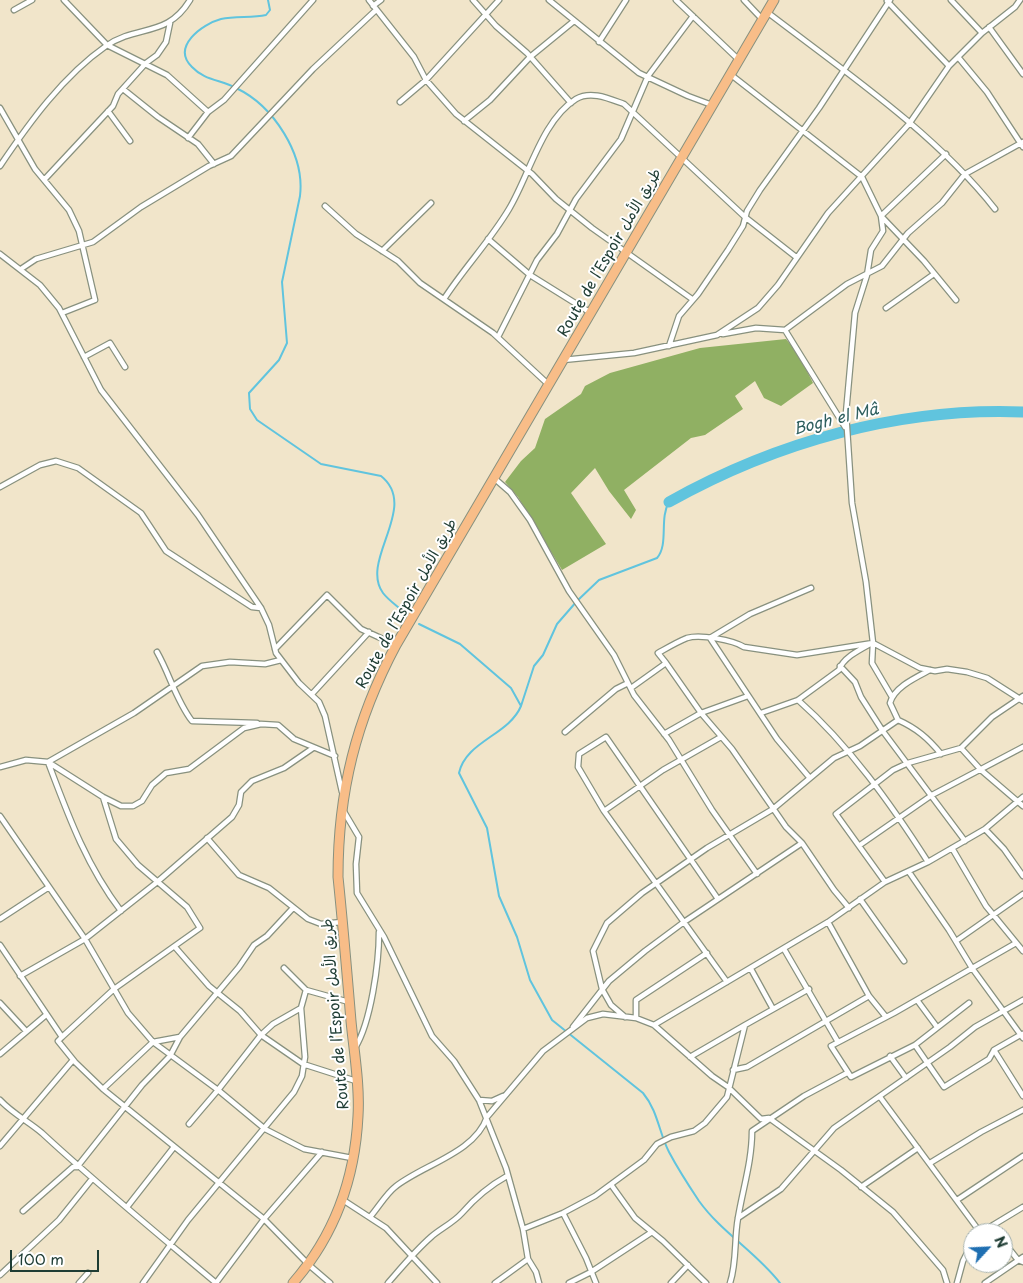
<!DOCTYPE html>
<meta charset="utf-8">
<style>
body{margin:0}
#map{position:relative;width:1023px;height:1283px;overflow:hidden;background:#f1e5ca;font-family:"Playpen Sans",sans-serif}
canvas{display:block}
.north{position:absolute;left:963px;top:1223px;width:50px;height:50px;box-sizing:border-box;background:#fff;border:1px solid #a5b1ae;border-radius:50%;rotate:65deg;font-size:14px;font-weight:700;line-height:20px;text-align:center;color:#1f3d34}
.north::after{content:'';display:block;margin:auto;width:18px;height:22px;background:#1f6fb2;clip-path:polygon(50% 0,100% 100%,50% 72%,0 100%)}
.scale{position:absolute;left:10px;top:1250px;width:89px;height:22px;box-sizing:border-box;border:2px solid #1f3d34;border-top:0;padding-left:6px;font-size:15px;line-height:18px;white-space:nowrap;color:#1f3d34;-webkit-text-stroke:4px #fff;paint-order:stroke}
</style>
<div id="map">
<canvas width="1023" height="1283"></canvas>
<div class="north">N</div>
<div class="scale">100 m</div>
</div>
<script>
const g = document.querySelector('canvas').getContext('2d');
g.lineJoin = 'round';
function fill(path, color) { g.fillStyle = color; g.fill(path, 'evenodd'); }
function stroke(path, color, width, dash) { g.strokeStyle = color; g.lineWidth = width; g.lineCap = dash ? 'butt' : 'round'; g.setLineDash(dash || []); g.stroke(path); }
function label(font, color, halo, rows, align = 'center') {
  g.font = font + ' "Playpen Sans","Playpen Sans Arabic",sans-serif'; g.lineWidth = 4; g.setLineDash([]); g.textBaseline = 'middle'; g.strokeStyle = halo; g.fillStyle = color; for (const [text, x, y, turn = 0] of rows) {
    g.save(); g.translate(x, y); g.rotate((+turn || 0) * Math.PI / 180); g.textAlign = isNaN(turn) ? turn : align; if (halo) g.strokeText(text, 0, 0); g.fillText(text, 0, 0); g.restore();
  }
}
const forest = new Path2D(`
 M786,339L799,355L813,383L781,406L764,398L755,381L735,396L743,409L705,435L691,438L624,490L636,510L631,519L609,491L595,468L571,493L606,544L562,570L518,497L505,482L521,461L535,448L545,419L581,394L585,386L610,373L700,348Z`);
const stream = new Path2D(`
 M268,0L270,10L266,15C252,18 236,16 221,19C202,24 171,47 192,67C204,80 221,80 236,88C274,106 305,155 300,196L282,282L287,343L279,360L249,393L250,409L257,420L321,464L381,476C420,507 359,560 383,593C389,601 399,607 406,614
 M419,624L460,644L511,688L521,706C509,735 466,741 459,773L487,828L499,896L517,937L530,980L552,1020L643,1093C658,1111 659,1133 669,1152C678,1169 689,1186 699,1201C722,1233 756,1252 780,1283
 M521,706L534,666L543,655L557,624L577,601L599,580L657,558C669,544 659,519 669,502`);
const river = new Path2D(`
 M669,502C776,442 900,407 1023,412`);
const street = new Path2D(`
 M64,0L107,45L167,75L208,112
 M369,0L414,57L426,80L456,114L532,174L556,199L592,228L692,299
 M473,0L496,26L527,53L571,103
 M549,0L639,73L688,96L712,105
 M676,0L739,60
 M744,0L762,19
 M887,1L949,66
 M373,6L381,0
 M14,10L32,0
 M767,12C844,71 935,133 995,209
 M989,27L1023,74
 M982,33L1015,7L1020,0
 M599,42L626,0
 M958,57L987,92L1023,147
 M730,74L862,177L881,216L883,231L871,250L867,275L855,313L846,413L852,503L866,582L873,643L872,663L892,697
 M123,89L158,117L198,144L214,164
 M400,102L426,80L499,0
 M0,108L35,169L69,210L79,231L95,300L62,313
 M108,111L130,141
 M464,121L490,100L530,57L574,21
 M188,138L208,112L224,100L313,0
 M946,154L881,216L924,261L956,300
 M0,166C29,123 63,76 106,46C138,24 167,38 190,0
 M44,180L113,106L118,94L146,63L157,55L166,42L170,23
 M325,206L356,234L398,261L420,283L493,333L549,385
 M488,239L530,275L591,313
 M382,251L431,203
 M0,254L40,285L59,308L101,390L198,515L261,608L269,625L276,653L299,683L319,702L325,716L342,792
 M21,269L36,259L93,242L141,207L209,166L231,156L313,69L376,10
 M444,299C464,268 490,241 509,209C529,176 542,120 576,99C591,90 610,99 624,104L745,217L796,257
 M886,308L934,274
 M785,330L847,284L882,266L908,233L942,203L965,174L1023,142
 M723,334L756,328L785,330L845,427
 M498,337L537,260L557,234L576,199L621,139L648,76L693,16
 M669,346L679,316L698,294L728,250L743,226L747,211L760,190L819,108L890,0
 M84,357L110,343L125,367
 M563,360L634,353L717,335L758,308L778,285L828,213L909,124L949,66L982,33L951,0
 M494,478L510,492L530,520L569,591L614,655L634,695L669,740L712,810L757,874
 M0,487L40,465L56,461L78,468L141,513L166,551L252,607L261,608
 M275,649L327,595L361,629L396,645
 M157,652C170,675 176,700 192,721L257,723
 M666,663L701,713L732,749L786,827L802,843L834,890L849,908
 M840,666L855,682L861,697L882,730L965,841
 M930,670C917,677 894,687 890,703L898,720C916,728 928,738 941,754
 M631,688L666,663L658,653C667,648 677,642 687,638C700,634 733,640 744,647L797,655L873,643L920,668L935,671L947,669L967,672L987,678L1023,701
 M312,694L369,632
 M798,700C849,745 891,804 928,862
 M761,713L798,700L839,670C843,658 859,650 870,644
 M565,732L616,689L628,683
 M664,734L701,713L748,696
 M961,748L981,770L1023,806
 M0,767L26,760L48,762L103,797L121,806H133L142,801L152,785L166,773L189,769L244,728L261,724L278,725L294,739L335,756
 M809,777L777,739L710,638L750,614L811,588
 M343,810L359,837L356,864L357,893L384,937L432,1036L454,1061L479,1100L506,1168L523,1229L528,1259L536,1272L539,1283
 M604,811L663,770L721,737
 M0,816L85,939L128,1013L153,1042L218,1090L265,1129L304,1149L352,1158
 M985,829L1004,849L1023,876
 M207,838L239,875L269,888L308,919L321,924L342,922
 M860,845L932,795L1023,747
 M952,848L986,906L1023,951
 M909,872L949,930L972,968L1023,1038
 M885,882L836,814L893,770L908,763L961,748L992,717L1023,696
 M718,899L606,737L579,754L578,767L604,811L727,982
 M860,899L904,961
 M121,911C86,865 68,815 48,762L134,713L202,666L230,662L265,664L281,660
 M0,919L49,887
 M828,922L869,996L886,1017
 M956,941L1023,894
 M0,945L62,1037L58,1041L75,1062L103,1089L264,1219L309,1265L330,1283
 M175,947L209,986L240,1011L261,1035L303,1064L356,1081
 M784,949L838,1042
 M284,968L306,990L349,1002
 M751,969L773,1009
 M20,976L85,939L156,883L232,817L239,805L241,792L252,781L284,768L313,748
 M917,1000L937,1027
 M0,1003L26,1031
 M969,1003L915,1045L851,1077L831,1046L894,1013L1016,943
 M625,1017L611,1005L602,989L593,951L607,923L642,893L707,848L773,809L834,758L860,746L898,720
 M636,1018V1000L707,953
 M654,1025L828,922L885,882L928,862L985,829L1023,797
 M573,1027L609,981L645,951L684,922L802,843
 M62,1037L114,989L200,928L187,907L138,865L116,839L103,797
 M915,1045L944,1087L989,1059L994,1050L1022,1034
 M355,1048C371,1022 379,963 379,932
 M994,1050L1023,1096
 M0,1054L46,1015
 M890,1056L906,1078
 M690,1057L745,1025
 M733,1070L747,1067L869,996
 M103,1089L153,1042L180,1037
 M880,1097L980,1232
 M0,1100C13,1114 28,1121 42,1133C98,1185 158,1234 216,1283
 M479,1100L492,1101L503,1096
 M189,1124L218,1090L261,1035L273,1024L301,1008
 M0,1146L73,1060
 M930,1163L981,1132L1023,1110
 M612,1186L635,1218L663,1241L706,1283
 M861,1187L918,1148
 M343,1200L386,1228L437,1283
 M957,1200L1023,1156
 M127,1207L174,1147
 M23,1211L73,1167H77L142,1085L170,1056L180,1037L239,967L254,945L267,936L293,908
 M563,1213L586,1258L596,1283
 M370,1217C378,1208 386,1194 395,1187C422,1165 475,1153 487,1117L543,1051L587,1018L603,1014L636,1018L654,1025L712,1076L728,1087L761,1119L769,1118L841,1170L893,1212L943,1270L947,1283
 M738,1218L781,1189L834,1128L950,1047L975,1027L1023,1000
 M993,1225L998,1233
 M523,1229L563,1213L595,1196L644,1160L657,1144L671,1137L694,1131L705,1123L727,1097L745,1025L809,989
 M980,1233L1023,1207
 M1003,1241L1018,1260L1023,1262
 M0,1275L59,1220L92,1179
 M79,1283L88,1273
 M143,1283L188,1220L294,1092L302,1076L305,1057L301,1008L306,990
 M216,1283L264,1219L322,1152
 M388,1283C402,1267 415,1251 431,1237C440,1229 453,1223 462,1213C475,1198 489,1186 507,1176
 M495,1283L528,1259
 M569,1283L591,1272L652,1232
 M671,1283L688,1265
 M730,1283C737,1262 734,1240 738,1218C743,1188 752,1161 752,1131L804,1096L847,1073
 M957,1283L963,1261L973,1241
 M985,1283L1023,1257`);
const highway = new Path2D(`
 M293,1283C334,1236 355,1178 358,1116C360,1085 354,1052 351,1021C347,973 343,925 338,877C338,792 356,720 396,645L774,0`);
const streetNames = [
 ["Route de l’Espoir طريق الأمل",610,253,-60],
 ["Route de l’Espoir طريق الأمل",407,604,-61],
 ["Route de l’Espoir طريق الأمل",336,1014,-95]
];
const waterNames = [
 ["Bogh el Mâ",836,420,-14]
];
fill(forest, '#90b063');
stroke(stream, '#60c4de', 2);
stroke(river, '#60c4de', 11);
stroke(street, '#88917f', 7);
stroke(highway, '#88917f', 11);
stroke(street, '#fff', 4.5);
stroke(highway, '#f8bd88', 9);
label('15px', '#1f3d34', '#fff', streetNames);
label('italic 16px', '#2f5f5e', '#fff', waterNames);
</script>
